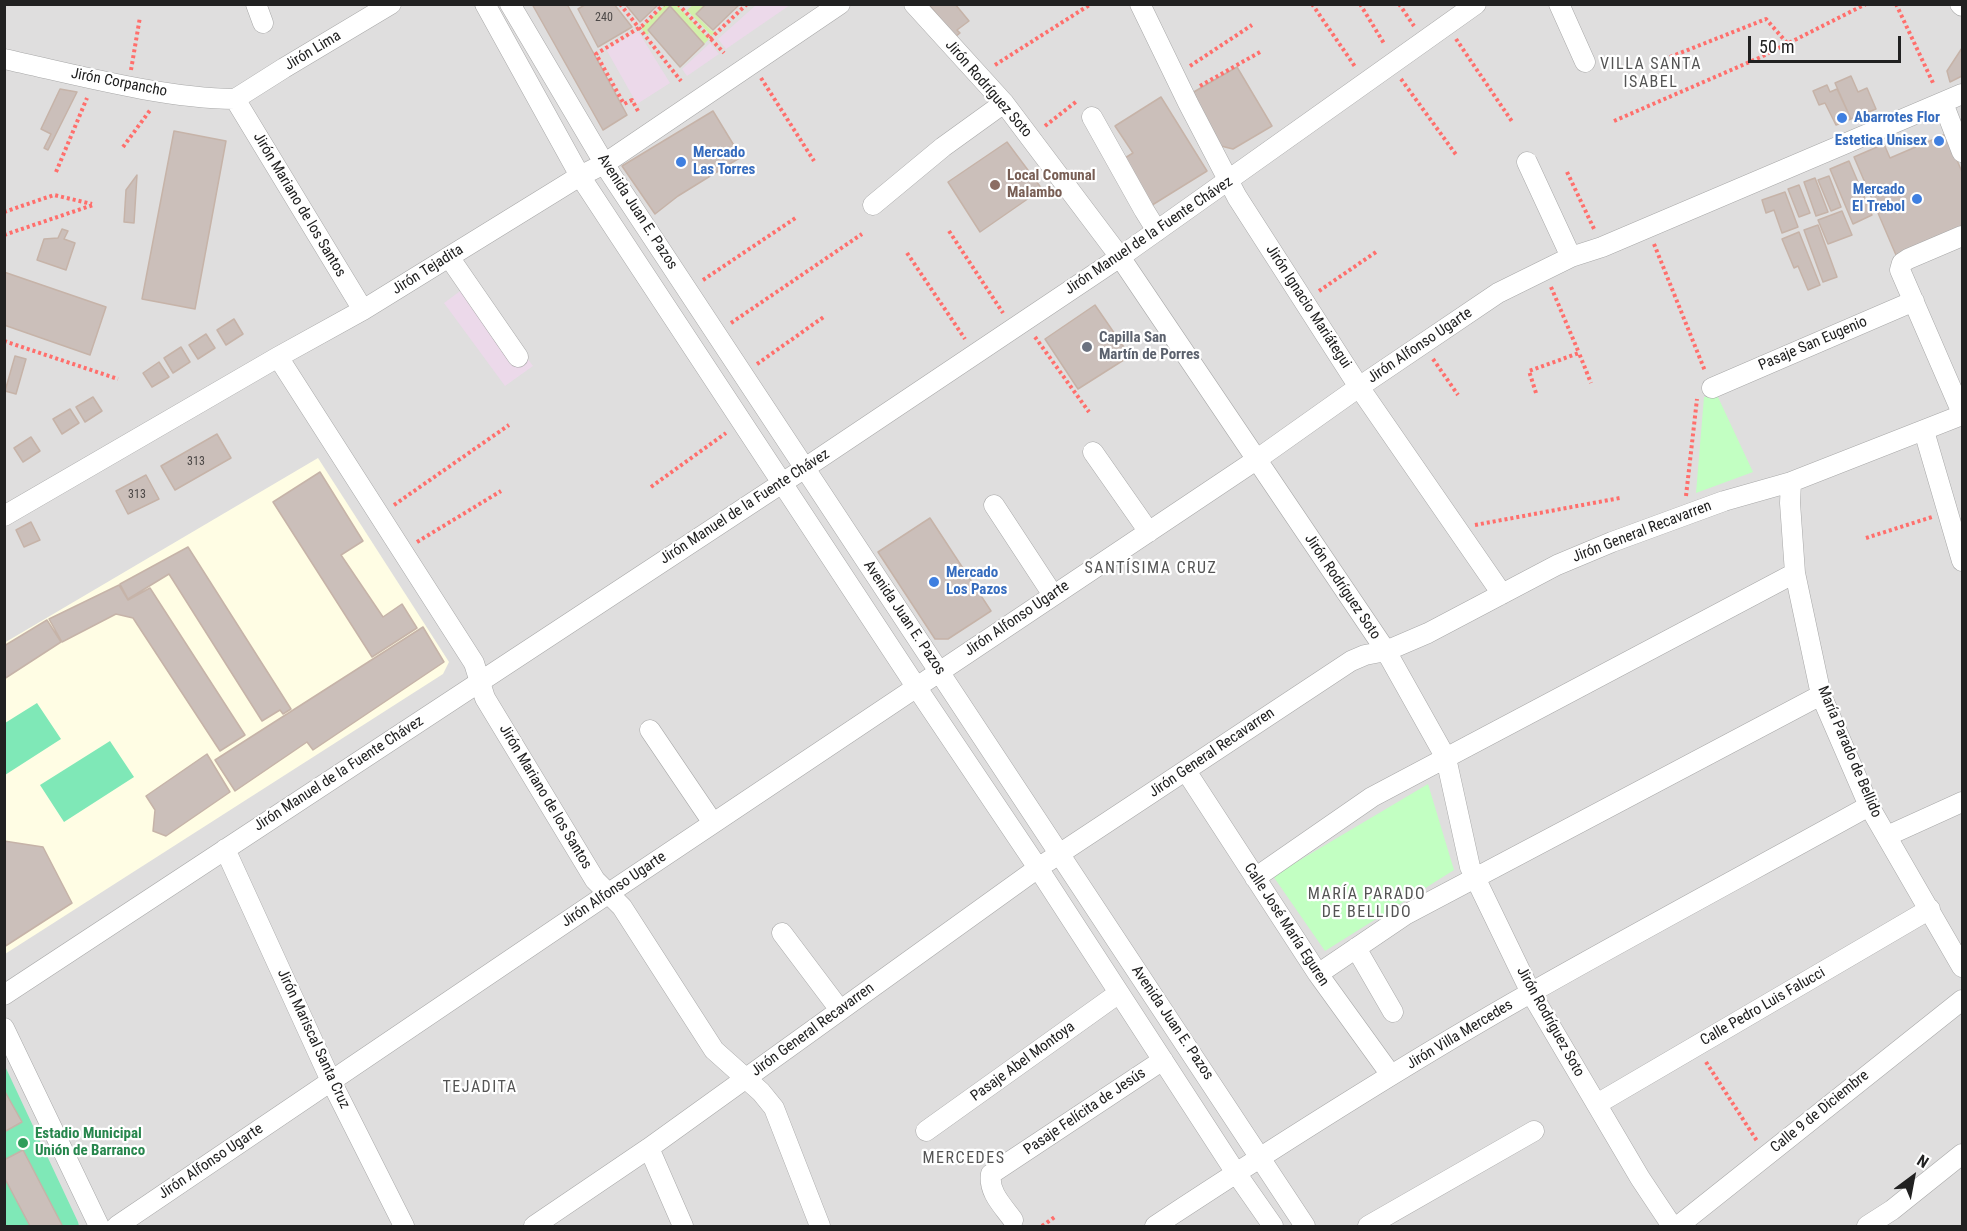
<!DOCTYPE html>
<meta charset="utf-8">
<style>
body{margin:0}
#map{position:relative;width:1967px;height:1231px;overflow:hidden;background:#f2eee7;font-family:"Roboto Condensed",sans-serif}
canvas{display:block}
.frame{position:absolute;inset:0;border:6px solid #212121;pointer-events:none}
.north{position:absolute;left:1883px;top:1147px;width:60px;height:60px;-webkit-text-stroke:4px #fff;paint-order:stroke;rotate:32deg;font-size:16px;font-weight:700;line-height:24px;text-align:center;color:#212121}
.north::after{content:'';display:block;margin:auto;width:21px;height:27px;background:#212121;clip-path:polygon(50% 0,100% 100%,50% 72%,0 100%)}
.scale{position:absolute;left:1748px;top:36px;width:153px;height:27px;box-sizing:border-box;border:3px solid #212121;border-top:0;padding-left:8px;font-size:18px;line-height:21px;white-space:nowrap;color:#212121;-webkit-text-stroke:4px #fff;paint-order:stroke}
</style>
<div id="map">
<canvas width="1967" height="1231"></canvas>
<div class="frame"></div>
<div class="north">N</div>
<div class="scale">50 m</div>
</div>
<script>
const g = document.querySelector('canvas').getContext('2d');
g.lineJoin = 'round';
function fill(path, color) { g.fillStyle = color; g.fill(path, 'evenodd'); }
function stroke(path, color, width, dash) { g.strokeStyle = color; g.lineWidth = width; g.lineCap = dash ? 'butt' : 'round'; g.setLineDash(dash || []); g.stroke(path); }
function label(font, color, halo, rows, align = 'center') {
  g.font = font + ' "Roboto Condensed",sans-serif'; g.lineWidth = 4.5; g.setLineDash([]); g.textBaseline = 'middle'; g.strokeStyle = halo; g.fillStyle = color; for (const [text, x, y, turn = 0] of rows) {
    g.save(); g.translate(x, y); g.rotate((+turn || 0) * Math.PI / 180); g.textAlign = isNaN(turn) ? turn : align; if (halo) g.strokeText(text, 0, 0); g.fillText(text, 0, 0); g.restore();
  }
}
const residential = new Path2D(`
 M5,5H1962V1226H5Z`);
const industrial = new Path2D(`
 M756,5H790L726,49L718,39Z
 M638,31L670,83L637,104L606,49Z
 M710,43L719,54L687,76L682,69Z
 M471,283L533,366L505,386L444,303Z`);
const education = new Path2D(`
 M318,458L449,662L443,674L5,954L4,643Z`);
const grass = new Path2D(`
 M665,5H677L709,39L704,44L670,6L647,30L649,33L647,35L641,28Z
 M693,5H705L695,14L712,31L716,32L712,36L687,10Z`);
const park = new Path2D(`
 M1717,395L1753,472L1696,493L1704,397Z
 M1428,784L1454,870L1325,951L1273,876Z`);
const pitch = new Path2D(`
 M37,703L61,739L5,775V723Z
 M110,741L134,777L64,822L40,785Z
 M4,1064L78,1222L79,1226H5Z`);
const building = new Path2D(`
 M532,4H567L627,115L603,130Z
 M586,4H614L632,27L598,47L578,9Z
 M625,4H659L640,22Z
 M706,4H740L713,30L696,14Z
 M932,4H955L969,21L957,30L960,33L955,37L930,6Z
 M670,6L704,44L680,67L648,30Z
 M1962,48V76L1950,82L1947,71Z
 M1237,67L1272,126L1233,149L1221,146L1192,93Z
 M1851,76L1858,92L1867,88L1876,109L1851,119L1835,83Z
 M1827,85L1830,92L1837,89L1851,119L1836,125L1825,103L1819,105L1813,91Z
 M60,89L77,92L48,150L44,148L51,134L41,129Z
 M1161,97L1207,171L1149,207L1120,161L1133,153L1115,126Z
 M713,111L741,157L678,196L655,214L622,166Z
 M174,131L226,141L195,309L142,299Z
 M1946,134L1962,172V226L1896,255L1854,157L1884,144L1890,158Z
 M1007,142L1042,189L980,232L948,182Z
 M1849,161L1872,215L1853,224L1830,169Z
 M137,175L134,223L124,222L126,190Z
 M1829,176L1841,207L1831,211L1818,180Z
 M1815,178L1828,212L1816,216L1804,182Z
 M1799,185L1810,213L1799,217L1788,189Z
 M1785,192L1798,227L1782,233L1774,210L1766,213L1762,200Z
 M1842,211L1852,235L1828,244L1818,220Z
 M1818,225L1837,277L1823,282L1804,230Z
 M62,229L68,231L64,239L75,243L66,270L37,260L44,239L58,238Z
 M1799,232L1820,285L1808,290L1798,266L1794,268L1782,239Z
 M4,272L106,307L90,355L4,325Z
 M1095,305L1130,356L1078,389L1045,339Z
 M234,319L243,334L226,345L217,330Z
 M206,334L215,348L198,359L189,345Z
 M181,347L190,362L173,373L164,358Z
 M15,356L26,359L16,394L5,391Z
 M159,362L169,377L152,387L143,373Z
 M93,397L102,411L85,422L76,407Z
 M70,409L79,423L62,434L53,419Z
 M217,434L231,458L175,490L161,466Z
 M31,437L40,451L23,462L14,448Z
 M320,472L363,541L341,555L383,617L402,604L417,628L372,657L273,502Z
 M146,475L159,499L128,514L116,491Z
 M930,518L991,611L948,639H935L878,552Z
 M31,522L40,540L24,547L16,530Z
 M188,547L291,709L283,714L280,710L262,721L169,574L128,599L120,584Z
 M119,585L128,600L150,588L245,735L220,751L133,618L116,614L62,642L49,619Z
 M47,620L61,642L4,679V646Z
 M423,627L444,662L313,750L307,742L235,791L215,760Z
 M207,754L230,792L166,836L153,831L155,810L146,796Z
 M4,841L43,847L72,903L4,947Z
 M4,1090L22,1122L4,1132Z
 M23,1150L62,1225L60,1226H30L4,1177V1160Z`);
const path = new Path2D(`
 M620,4L681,81
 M678,4L724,53
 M1312,4L1356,68
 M1360,4L1385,45
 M1399,4L1414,26
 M1896,4L1934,85
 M710,39L747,4
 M1456,39L1513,123
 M1670,57L1766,19L1788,44
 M995,65L1091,4
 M1190,66L1252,25
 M131,70L140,17
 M761,78L814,161
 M1401,79L1457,156
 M1200,86L1260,52
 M638,111L632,100L624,104L596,54L642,26L664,4
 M1614,121L1761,57L1866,4
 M1045,126L1077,101
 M123,147L151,109
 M56,172L87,98
 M1567,172L1595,231
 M4,212L54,195L92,204
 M949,231L1003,313
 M4,235L93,205
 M1654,244L1705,371
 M907,253L965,339
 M703,280L797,217
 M1551,287L1579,353
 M1319,291L1376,252
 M731,323L862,234
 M1035,337L1089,412
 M4,341L118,379
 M1433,359L1458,395
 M757,364L825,316
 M1536,393L1529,371L1579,353L1591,383
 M651,487L726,433
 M1686,496L1697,399
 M394,505L509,425
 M1475,525L1620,498
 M1866,538L1932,517
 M417,542L501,491
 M1706,1062L1757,1141
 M1042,1226L1056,1216`);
const minor = new Path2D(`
 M256,4L263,23
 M485,4L580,176L917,688L1038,868L1236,1173L1273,1226
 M510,4L610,173L1305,1226
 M914,4L1004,103L1120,257L1386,651L1446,758L1470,867L1531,993L1640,1178L1672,1226
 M1140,4L1188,103L1237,197L1359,387L1502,594
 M1559,4L1585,62
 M1960,4L1962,6
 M4,59C78,75 161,98 235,99
 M235,99L363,310
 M235,99L284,68L391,4
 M1943,103L1962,152
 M1092,117L1144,210L1157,231
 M1527,162L1571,257
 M873,205L943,147L1004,103
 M1962,236L1908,259L1902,263L1900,270L1962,413
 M449,257L518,357
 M278,357L474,663L485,698L595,880L622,907L714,1050L761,1092L774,1108L820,1226
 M1712,388L1914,301
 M1924,431L1962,561
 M1093,452L1149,532
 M1791,482L1790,503L1795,573L1821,695L1869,806L1962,967
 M994,505L1053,595
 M4,516L278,357L363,310L580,176L604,164L840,4
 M650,730L713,823
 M1186,771L1318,974L1391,1075
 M1887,836L1962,802
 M225,849L331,1081L404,1226
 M1255,878L1372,797L1795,573
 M782,933L840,1010
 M1356,948L1393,1012
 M1318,974L1405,915L1821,695
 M4,995L805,468L1120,257L1476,4
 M4,1028L99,1226
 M1597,1104L1930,909
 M926,1131L1119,993
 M649,1148L683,1226
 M1013,1220C1003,1206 988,1192 991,1174L1163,1060
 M117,1226L609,893L1256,460L1359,387L1498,293L1571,257L1602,247L1962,94
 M534,1226L649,1148L1038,868L1351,661L1365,655L1386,651L1428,633L1557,565L1612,542L1724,501L1791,482L1962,415
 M1155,1226C1278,1145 1403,1065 1532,992C1643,929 1757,868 1869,806
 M1368,1226L1534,1131
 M1678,1226L1962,1000
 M1867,1226L1892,1210L1962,1154`);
const markers = [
 [1842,118,6,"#3f7fe0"],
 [1939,141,6,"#3f7fe0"],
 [681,162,6,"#3f7fe0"],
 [995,185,6,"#8d6e63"],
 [1917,199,6,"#3f7fe0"],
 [1087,347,6,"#6b7280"],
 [934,582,6,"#3f7fe0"],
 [23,1143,6,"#2e9e5b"]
];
const numberNames = [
 ["240",604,18],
 ["313",196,462],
 ["313",137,495]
];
const streetNames = [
 ["Jirón Lima",313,51,-31],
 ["Jirón Corpancho",119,83,11],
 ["Jirón Rodríguez Soto",988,89,49],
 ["Jirón Mariano de los Santos",299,205,59],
 ["Avenida Juan E. Pazos",637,212,57],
 ["Jirón Manuel de la Fuente Chávez",1149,236,-34],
 ["Jirón Tejadita",428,270,-32],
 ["Jirón Ignacio Mariátegui",1308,307,57],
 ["Pasaje San Eugenio",1813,344,-23],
 ["Jirón Alfonso Ugarte",1420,346,-34],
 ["Jirón Manuel de la Fuente Chávez",745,507,-33],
 ["Jirón General Recavarren",1642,532,-21],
 ["Jirón Rodríguez Soto",1342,587,56],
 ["Avenida Juan E. Pazos",904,618,56],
 ["Jirón Alfonso Ugarte",1017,619,-34],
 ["María Parado de Bellido",1849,752,67],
 ["Jirón General Recavarren",1212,753,-34],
 ["Jirón Manuel de la Fuente Chávez",339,774,-33],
 ["Jirón Mariano de los Santos",545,797,59],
 ["Jirón Alfonso Ugarte",614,890,-34],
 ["Calle José María Eguren",1286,925,57],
 ["Calle Pedro Luis Falucci",1763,1007,-30],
 ["Jirón Rodríguez Soto",1550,1022,61],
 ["Avenida Juan E. Pazos",1172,1023,56],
 ["Jirón General Recavarren",813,1030,-36],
 ["Jirón Villa Mercedes",1460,1035,-31],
 ["Jirón Mariscal Santa Cruz",313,1039,65],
 ["Pasaje Abel Montoya",1023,1062,-36],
 ["Pasaje Felícita de Jesús",1085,1112,-34],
 ["Calle 9 de Diciembre",1820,1112,-39],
 ["Jirón Alfonso Ugarte",211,1162,-34]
];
const shopNames = [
 ["Abarrotes Flor",1854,118],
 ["Estetica Unisex",1927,141,"right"],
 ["Mercado",693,153],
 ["Las Torres",693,170],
 ["Mercado",1905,190,"right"],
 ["El Trebol",1905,207,"right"],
 ["Mercado",946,573],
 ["Los Pazos",946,590]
];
const educationNames = [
 ["Local Comunal",1007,176],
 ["Malambo",1007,193]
];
const worshipNames = [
 ["Capilla San",1099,338],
 ["Martín de Porres",1099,355]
];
const leisureNames = [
 ["Estadio Municipal",35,1134],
 ["Unión de Barranco",35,1151]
];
const neighbourhoodNames = [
 ["VILLA SANTA",1651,65],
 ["ISABEL",1651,83],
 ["SANTÍSIMA CRUZ",1151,569],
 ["MARÍA PARADO",1367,895],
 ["DE BELLIDO",1367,913],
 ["TEJADITA",480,1088],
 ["MERCEDES",964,1159]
];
fill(residential, '#dfdede');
fill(industrial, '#ecd9ea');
fill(education, '#fffde4');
fill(grass, '#d2f0a9');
fill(park, '#c2ffc2');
fill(pitch, '#7fe8b7');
fill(building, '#cbbfba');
stroke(building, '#c6b3a8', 1.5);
stroke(minor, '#a8a8a8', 21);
stroke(path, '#ff6f6c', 4, [3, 3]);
stroke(minor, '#fff', 20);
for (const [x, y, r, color] of markers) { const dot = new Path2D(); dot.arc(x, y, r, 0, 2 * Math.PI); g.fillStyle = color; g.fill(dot); stroke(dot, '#fff', 2); }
label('12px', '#4c4847', null, numberNames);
label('15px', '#212121', '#fff', streetNames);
label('bold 15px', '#366cbe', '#fff', shopNames, 'left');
label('bold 15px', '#785e54', '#fff', educationNames, 'left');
label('bold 15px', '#5b616d', '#fff', worshipNames, 'left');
label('bold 15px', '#27864d', '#fff', leisureNames, 'left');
g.letterSpacing = '1.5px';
label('16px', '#545454', '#fff', neighbourhoodNames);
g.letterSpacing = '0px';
</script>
